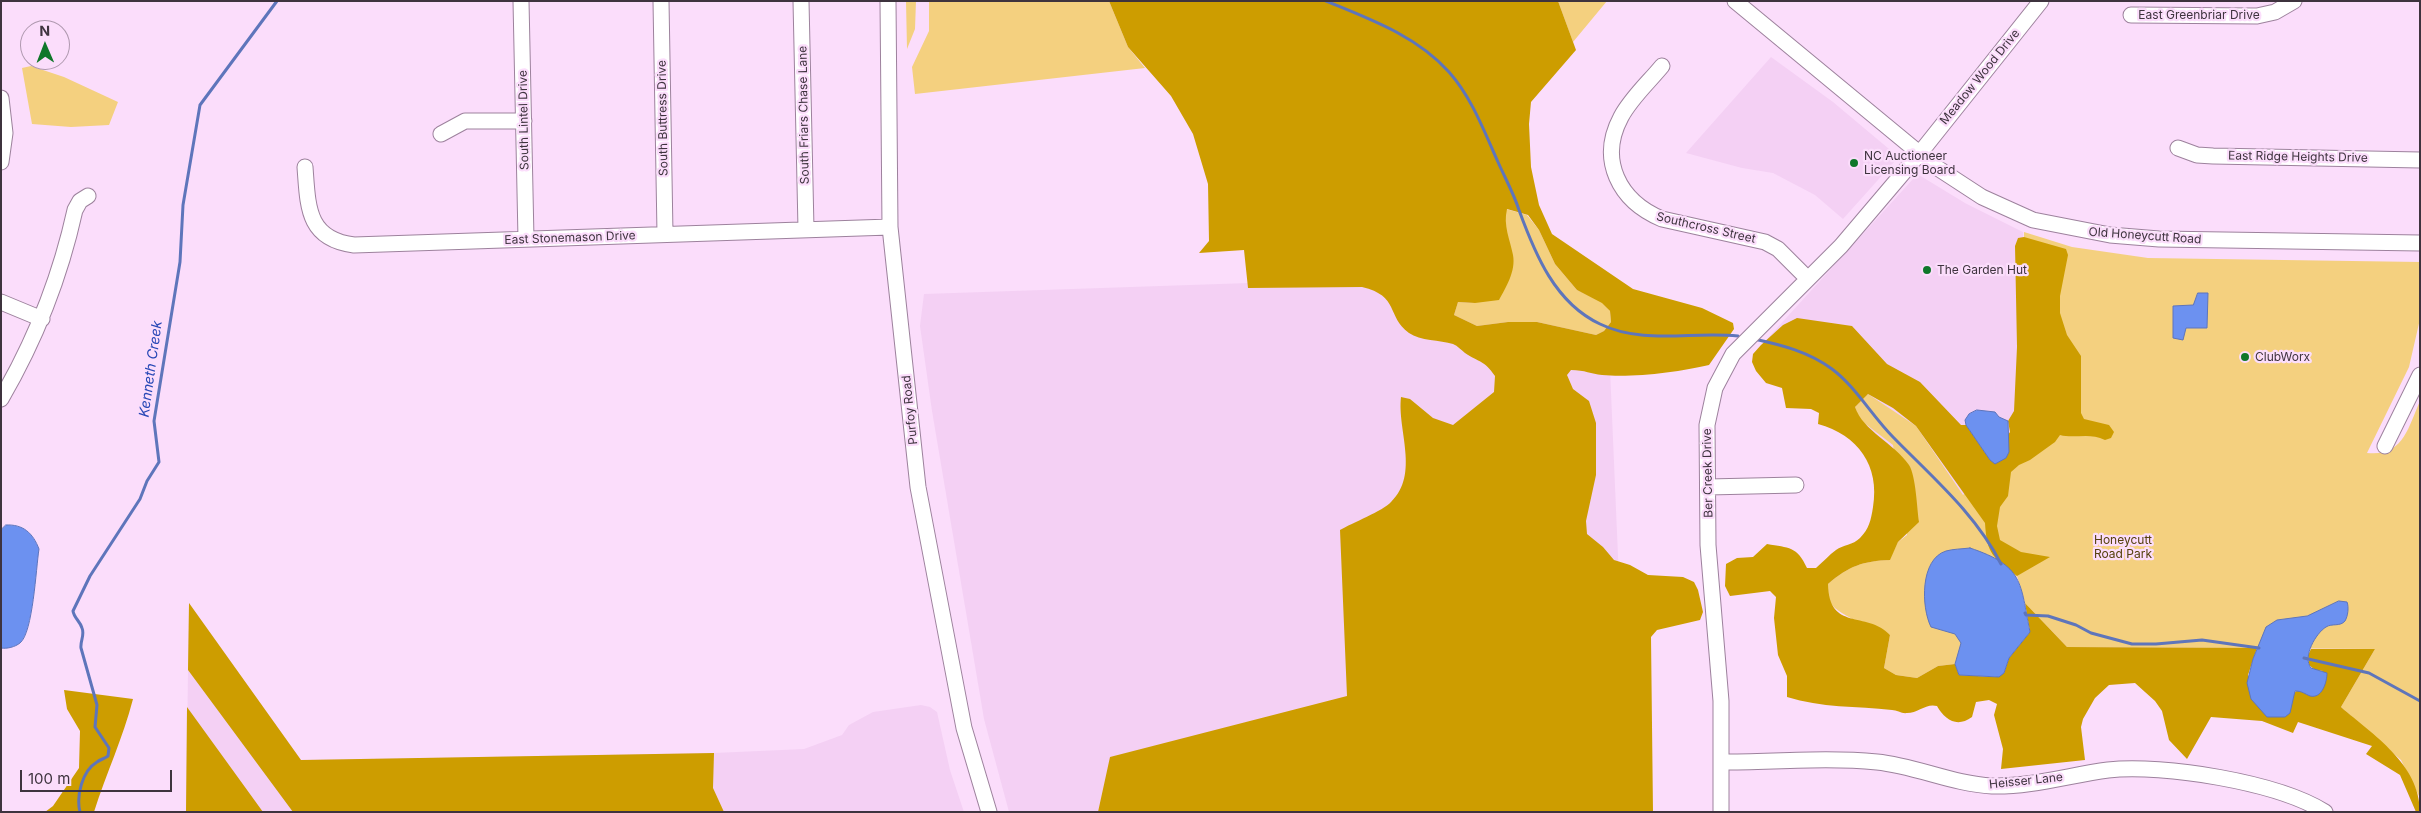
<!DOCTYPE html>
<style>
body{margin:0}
#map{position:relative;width:2421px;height:813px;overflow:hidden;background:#fbddfb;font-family:Inter,sans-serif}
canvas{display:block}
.frame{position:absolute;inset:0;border:2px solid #3e333e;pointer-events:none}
.north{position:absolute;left:20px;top:20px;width:50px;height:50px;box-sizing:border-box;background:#fbddfb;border:1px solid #af99af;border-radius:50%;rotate:359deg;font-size:14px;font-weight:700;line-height:20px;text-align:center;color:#3e333e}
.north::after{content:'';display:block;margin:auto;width:18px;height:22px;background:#0f772a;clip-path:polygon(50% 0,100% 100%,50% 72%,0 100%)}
.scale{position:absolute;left:20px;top:770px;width:152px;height:22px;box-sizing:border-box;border:2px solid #3e333e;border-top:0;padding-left:6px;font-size:15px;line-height:18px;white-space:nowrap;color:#3e333e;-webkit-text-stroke:4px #fbddfb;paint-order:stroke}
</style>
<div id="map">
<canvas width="2421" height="813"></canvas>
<div class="frame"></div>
<div class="north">N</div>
<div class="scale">100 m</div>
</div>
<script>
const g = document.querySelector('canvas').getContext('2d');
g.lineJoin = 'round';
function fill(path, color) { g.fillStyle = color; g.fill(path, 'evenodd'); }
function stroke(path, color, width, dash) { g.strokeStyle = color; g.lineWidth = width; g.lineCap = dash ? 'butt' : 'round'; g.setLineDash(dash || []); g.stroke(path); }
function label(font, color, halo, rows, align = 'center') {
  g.font = font + ' Inter,sans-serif'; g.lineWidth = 4.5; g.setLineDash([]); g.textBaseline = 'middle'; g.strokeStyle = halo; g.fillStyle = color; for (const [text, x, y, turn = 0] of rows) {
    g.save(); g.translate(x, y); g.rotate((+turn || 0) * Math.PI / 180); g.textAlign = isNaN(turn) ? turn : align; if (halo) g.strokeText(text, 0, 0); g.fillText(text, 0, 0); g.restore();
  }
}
const built = new Path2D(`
 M1771,57L1833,102L1895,154V161L1843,219L1815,195L1773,173L1742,168L1686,153Z
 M1919,175L1965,203L2023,232L2022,444L1954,512L1766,340L1913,179Z
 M1606,276L1629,812H1009L984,719L932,411L920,326L924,294L1367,279Z
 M189,603L301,760L714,753L804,749L842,735L849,725L873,712L921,705L930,707L937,712L950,770L964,812H186Z`);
const green = new Path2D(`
 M906,1H916L915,29L907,49Z
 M929,1H1109L1128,47L1145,68L915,94L912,67L929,31Z
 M1558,1H1607L1573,42Z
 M31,66L64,77L118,102L109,125L71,127L32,124L22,68Z
 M1506,209L1527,215L1539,230L1555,264L1577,290L1602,302L1610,311L1611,322L1604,331L1596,335L1537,322H1508L1477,326L1454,315L1458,302L1475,303L1513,258L1505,227Z
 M2024,232L2072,247L2148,258L2420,262V319L2409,367L2367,453C2403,457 2408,428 2420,401V798L2401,760L2341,707L2375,649L2067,647L2025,603L2017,576L1955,634L1962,643L1955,664L1938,666L1917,678L1896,675L1884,668L1890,635C1875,628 1834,615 1829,600C1827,596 1828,588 1828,584C1849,566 1863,561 1889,560L1898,542L1907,535L1893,445L1859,419L1855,407L1868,394L1916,426L1963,495L2022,444Z`);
const forest = new Path2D(`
 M1109,1H1558L1576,50L1531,102L1529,124L1531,167L1539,205L1552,234L1633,289L1702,308L1733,323L1734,329L1709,365C1680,372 1632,378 1602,375C1591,374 1585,370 1571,370L1567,375L1573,389L1589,401L1596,423V475L1586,521L1587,534L1603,547L1614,560L1630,565L1648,575L1683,577L1694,582L1698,590L1703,612L1700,620L1657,630L1651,637L1653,812H1098L1110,757L1347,696L1340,530C1352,523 1383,511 1391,502C1420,474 1397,430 1401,397L1410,399L1433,418L1453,425L1494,392L1495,376C1484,360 1480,363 1465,353C1461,350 1458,346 1453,344C1440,340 1420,341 1409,333C1386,316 1400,296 1362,287L1248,288L1244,250L1199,253L1209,241L1208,184L1193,134L1171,96L1128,47ZM1507,209L1528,215L1539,230L1555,264L1577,290L1602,303L1610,311L1611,322L1604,331L1596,335L1537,322H1508L1477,326L1454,315L1458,302L1475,303L1499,300C1506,287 1516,271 1513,255C1510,239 1503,226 1507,209Z
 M2024,237L2066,249L2068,255L2060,296V313L2067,335L2081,356V413L2084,419L2109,425L2114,432L2111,438L2105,440C2089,432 2075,439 2060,435L2055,442L2030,460L2019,465L2011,472L2008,496L2000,507L1997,526L2000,540L2021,552L2050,557L2017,576C1993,556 1987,556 1985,523L1916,426L1893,408L1868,394L1855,407C1863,431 1894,443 1909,465C1916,476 1917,509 1919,522L1898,542L1890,560C1863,561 1849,566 1828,584C1829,632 1866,610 1890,635L1884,668L1896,675L1917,678L1938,666L1955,664L1959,675L1995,677L2004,673L2009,658L2030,632L2025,603L2067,647L2257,648L2248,675L2267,717H2285L2294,693L2298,690L2305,693L2323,671L2315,670L2309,665L2308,655L2311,649H2375L2341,707C2373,735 2420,764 2420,812H2416L2400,775L2366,754L2372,746L2298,722L2293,733L2262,721L2211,717L2187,759L2169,740L2162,711L2155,701L2135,683L2109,685L2095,698L2083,719L2081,727L2085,760L2001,769L2003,749L1994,715L1997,704L1989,700L1976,702L1972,717C1957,728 1945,720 1937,706C1926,703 1918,713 1907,713C1902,714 1897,710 1892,710C1857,706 1821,708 1787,697V676L1778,655L1774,618L1776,597L1770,591L1730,596L1725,586L1726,564L1737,558L1753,557L1767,544C1789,548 1797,546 1807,568H1816C1823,562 1829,555 1836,550C1843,545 1853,545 1860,538C1869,529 1871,520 1873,507C1880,466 1858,435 1818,424L1819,413L1811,409L1786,408L1782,388L1766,383L1756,371L1752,362L1753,354L1761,345L1783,325L1797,318L1852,326L1887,364L1920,382L1961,425H1966L1990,460L2010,432L2008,421L2014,411L2017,347L2015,246L2018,238Z
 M189,603L301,760L714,753L713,788L724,812H293L188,670Z
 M64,690L133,699C123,738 106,774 94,812H45L53,806L79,768L80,731L67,709Z
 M187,707L263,812H186Z`);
const water = new Path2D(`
 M2198,293H2208L2207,328H2186L2183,340L2173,338V306L2193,305Z
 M1977,410L1995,412L1999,417L2008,421L2009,452L2006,458L1995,464L1990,460L1966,425L1965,420L1969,414Z
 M6,525C23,524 33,533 39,549C36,568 33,633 20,643C15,647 7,649 1,648V530Z
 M1970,548C2024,566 2020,582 2030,632L2009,658L2004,673L1999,677L1959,675L1955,664L1961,643L1955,634L1931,627C1921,607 1920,559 1946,551C1953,549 1962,549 1970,548Z
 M2339,601L2347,602C2349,607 2348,616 2345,621C2340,627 2332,623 2326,627C2316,633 2302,657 2311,668L2327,673C2327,682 2322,699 2310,696C2305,694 2302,691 2295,691L2290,713L2285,717H2267L2251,699L2247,683L2253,659L2266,627L2277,620L2307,616Z`);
const stream = new Path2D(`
 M1326,1C1370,19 1417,36 1449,72C1472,98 1484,131 1498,162C1505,178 1514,194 1519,210C1535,254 1555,303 1600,324C1643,345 1692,331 1738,336
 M1754,339C1782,345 1809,352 1832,369C1856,387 1872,416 1893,437C1932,477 1976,514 2001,564
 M2025,613L2026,615L2048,616L2076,625L2091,633L2132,644H2156L2202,640L2259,648
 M2304,658L2369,673L2420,701
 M80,812C76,796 82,771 97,762C101,759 104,759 108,756L109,748L95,727L97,705L81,648C80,641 85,635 82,628C80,621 74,618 73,611L90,576L140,499L147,481L159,462L154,421L180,262L183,205L200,105L277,1`);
const minor = new Path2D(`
 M521,1L526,239
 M661,1L665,234
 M801,1L806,229
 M888,1L890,227L918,487L964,728L989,812
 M1735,1L1936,167L1982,197L2033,220L2110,235L2159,239L2420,243
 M2131,15L2257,16L2275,12L2294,1
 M1662,66C1649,82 1631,98 1621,117C1598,160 1619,201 1662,219L1765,242L1778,249L1808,279
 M1,98L5,133L1,162
 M441,134L465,121H524
 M2178,148L2197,155L2213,156L2420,160
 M305,167C308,207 307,239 354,245L890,227
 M1,302L42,319
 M1,399C36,339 60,278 75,210L80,201L88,196
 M2385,446L2420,375
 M1708,487L1796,485
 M1722,762C1773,762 1827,757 1877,762C1916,766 1953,784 1992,786C2031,787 2070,775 2108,770C2164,764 2277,782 2325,812
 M1721,812V701L1708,545L1707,425L1715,388L1733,354L1841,246L1920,153L2041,1`);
const markers = [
 [1854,163,5,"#0f772a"],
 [1927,270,5,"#0f772a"],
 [2245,357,5,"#0f772a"]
];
const streetNames = [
 ["East Greenbriar Drive",2199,15],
 ["Meadow Wood Drive",1980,77,-51],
 ["South Friars Chase Lane",804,115,-91],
 ["South Buttress Drive",663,118,-91],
 ["South Lintel Drive",524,120,-91],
 ["East Ridge Heights Drive",2298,157,1],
 ["Southcross Street",1706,228,13],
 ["Old Honeycutt Road",2145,236,4],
 ["East Stonemason Drive",570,238,-2],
 ["Purfoy Road",910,410,-96],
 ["Ber Creek Drive",1708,473,-91],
 ["Heisser Lane",2026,781,-6]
];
const poiNames = [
 ["NC Auctioneer",1864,156],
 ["Licensing Board",1864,170],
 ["The Garden Hut",1937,270],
 ["ClubWorx",2255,357]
];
const parkNames = [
 ["Honeycutt",2123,540],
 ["Road Park",2123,554]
];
const waterNames = [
 ["Kenneth Creek",151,369,-82]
];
fill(built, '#f4d0f4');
fill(green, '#f4d07f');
fill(forest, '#cd9d00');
fill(water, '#6c91f0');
stroke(water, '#5e75bb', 1);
stroke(stream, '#5e75bb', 3);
stroke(minor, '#9d829d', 17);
stroke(minor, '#fff', 15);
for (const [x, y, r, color] of markers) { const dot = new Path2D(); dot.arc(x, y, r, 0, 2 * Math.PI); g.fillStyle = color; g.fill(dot); stroke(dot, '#fbddfb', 2); }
label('12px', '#3e333e', '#fbddfb', streetNames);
label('12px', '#3e333e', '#fbddfb', poiNames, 'left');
label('12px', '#55410e', '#fbddfb', parkNames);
label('italic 14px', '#2848b6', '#fbddfb', waterNames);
</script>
